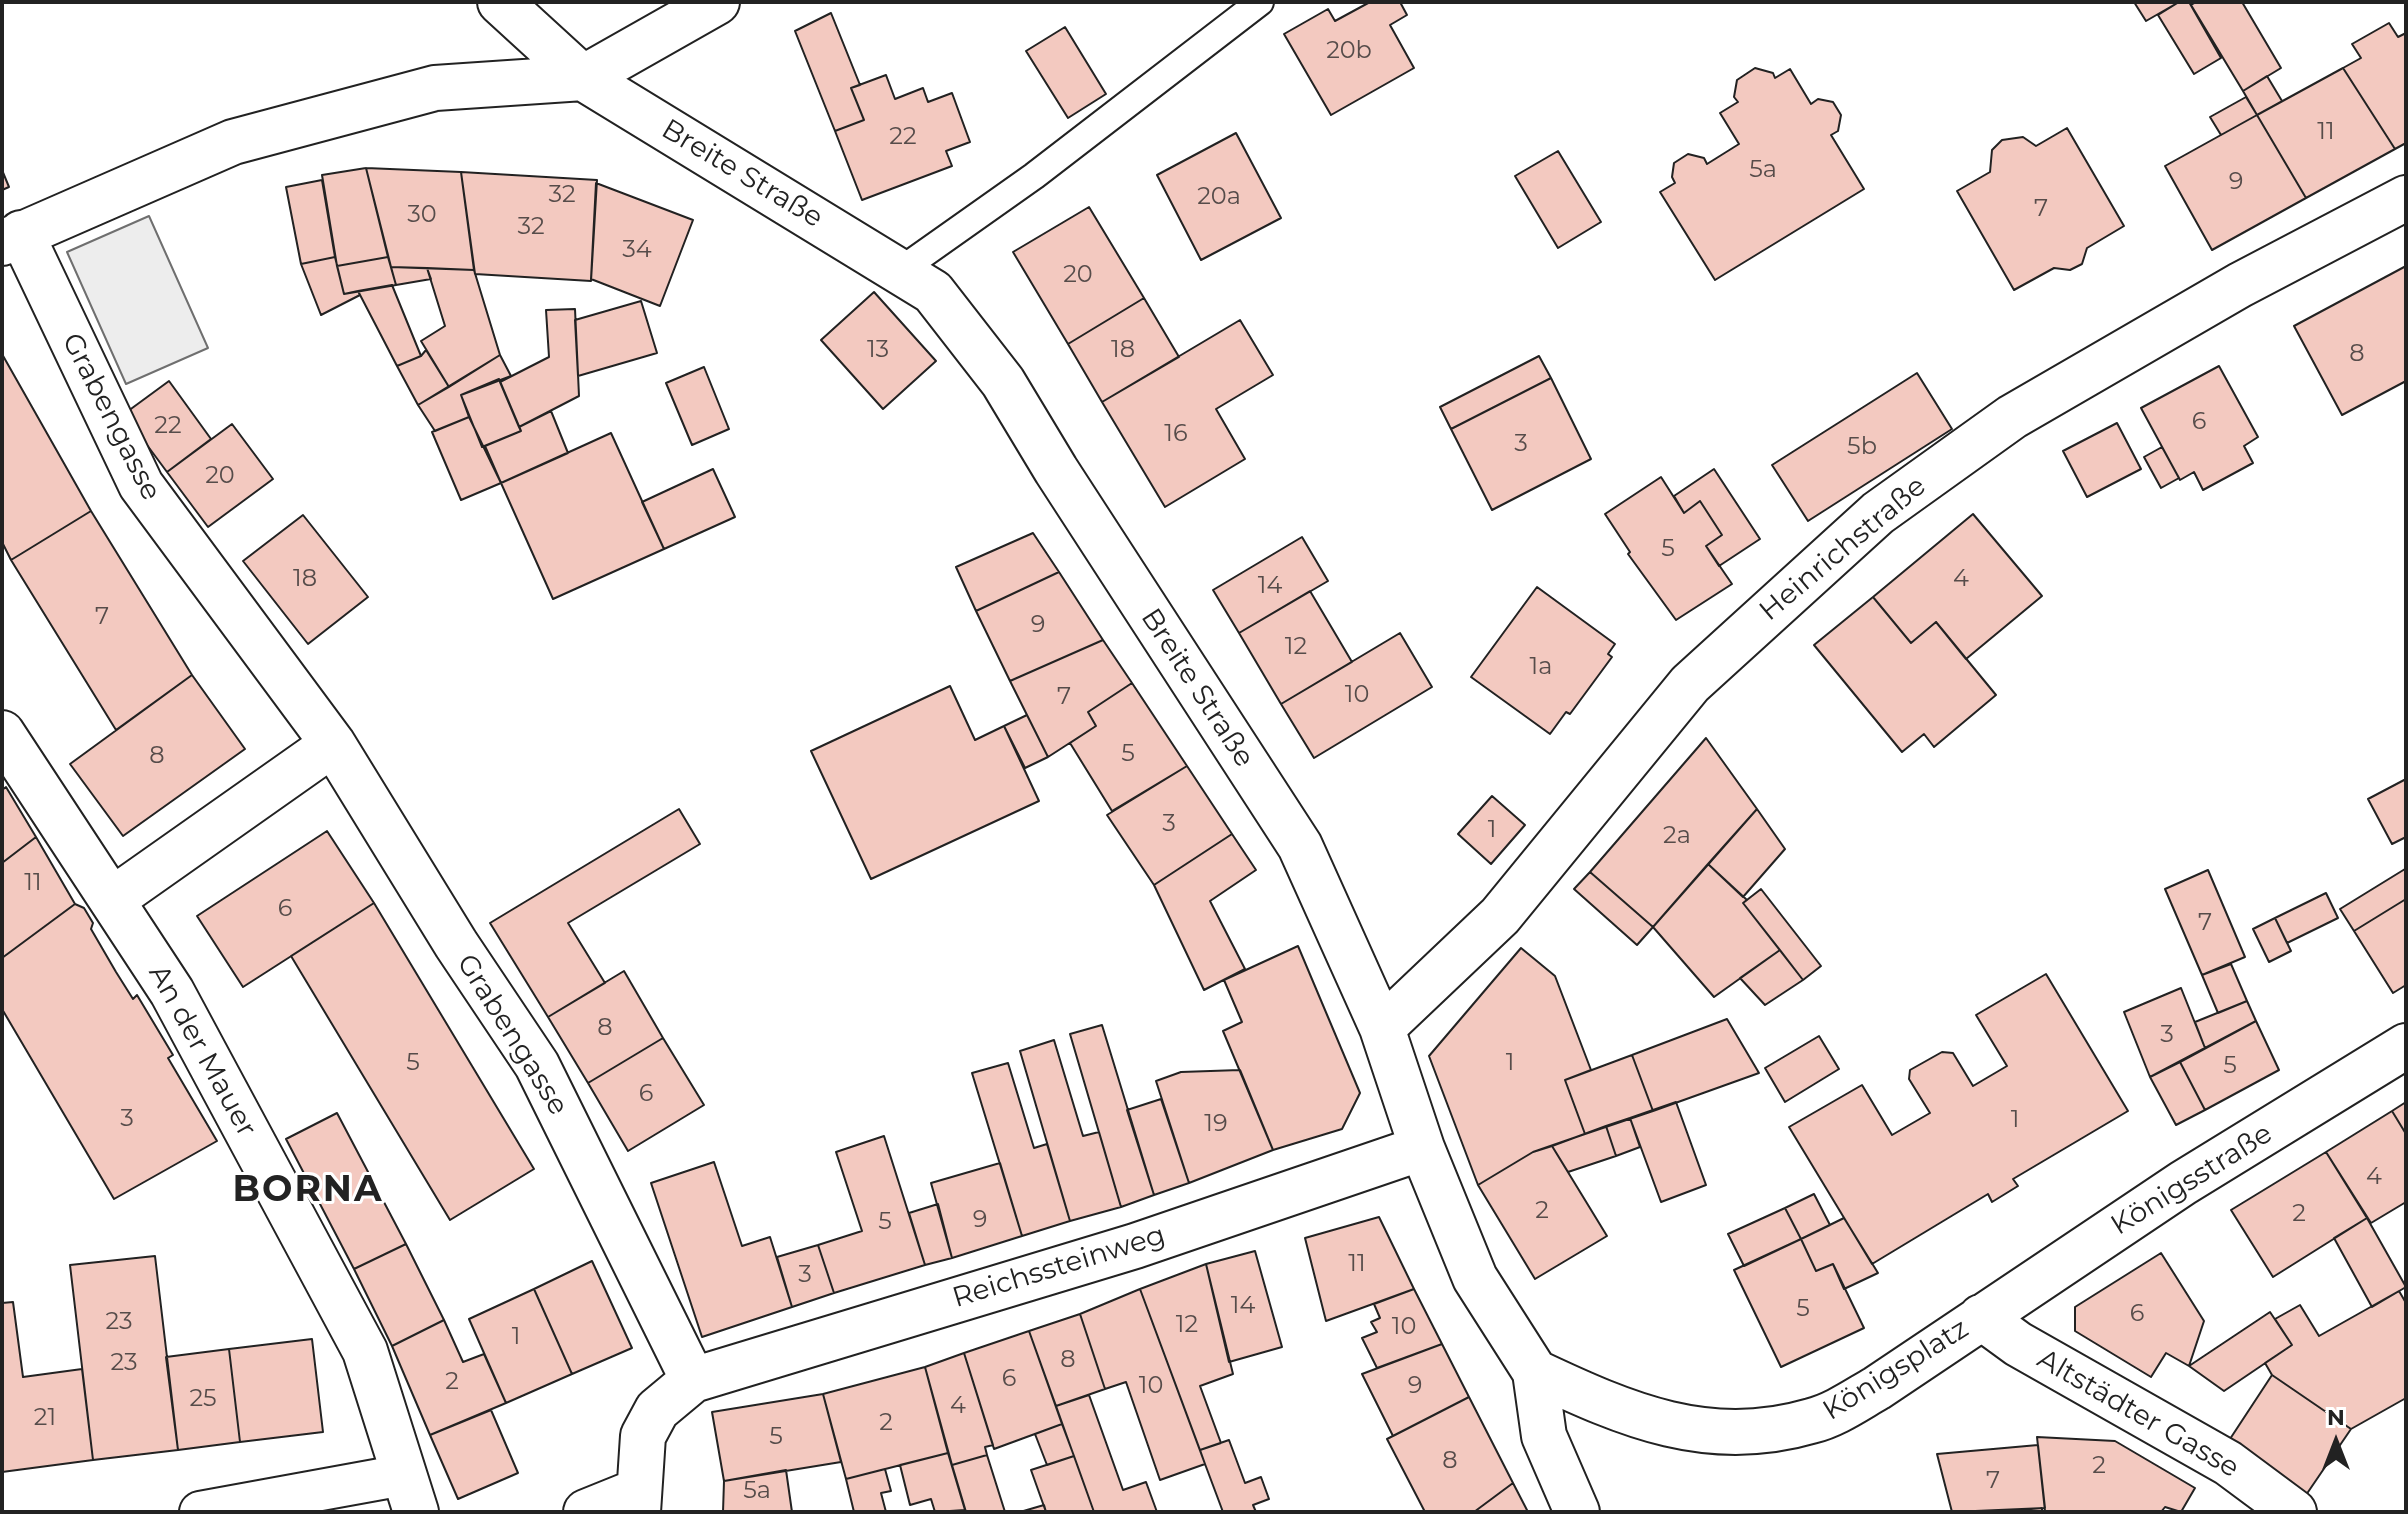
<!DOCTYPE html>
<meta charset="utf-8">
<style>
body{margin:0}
#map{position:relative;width:2408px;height:1514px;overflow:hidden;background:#fff;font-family:Montserrat,sans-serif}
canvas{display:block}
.frame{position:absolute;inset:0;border:4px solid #222;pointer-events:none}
.north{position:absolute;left:2296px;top:1402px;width:80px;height:80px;-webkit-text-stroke:6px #fff;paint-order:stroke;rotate:0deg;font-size:22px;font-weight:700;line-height:32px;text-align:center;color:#222}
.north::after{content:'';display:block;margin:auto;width:28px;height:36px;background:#222;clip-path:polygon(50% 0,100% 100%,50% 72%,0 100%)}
</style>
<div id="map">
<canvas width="2408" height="1514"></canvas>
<div class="frame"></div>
<div class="north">N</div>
</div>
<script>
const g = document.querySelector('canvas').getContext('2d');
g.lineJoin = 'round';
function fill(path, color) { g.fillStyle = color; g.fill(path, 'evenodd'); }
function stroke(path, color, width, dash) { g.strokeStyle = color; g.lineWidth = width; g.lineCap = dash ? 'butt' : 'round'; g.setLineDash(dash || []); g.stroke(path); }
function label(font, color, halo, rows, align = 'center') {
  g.font = font + ' Montserrat,sans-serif'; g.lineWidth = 6; g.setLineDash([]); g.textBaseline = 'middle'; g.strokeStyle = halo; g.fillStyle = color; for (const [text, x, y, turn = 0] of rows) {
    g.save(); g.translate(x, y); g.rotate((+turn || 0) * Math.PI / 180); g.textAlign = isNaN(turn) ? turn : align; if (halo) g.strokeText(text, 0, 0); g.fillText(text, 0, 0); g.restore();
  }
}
const parking = new Path2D(`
 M149,216L208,348L126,384L67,252Z`);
const building = new Path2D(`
 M1370,2H1400L1407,15L1390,25L1414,68L1331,115L1284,34L1328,9L1335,21Z
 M2134,2H2179L2146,21Z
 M2179,2H2189L2221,58L2194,74L2158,15Z
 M2196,2H2242L2281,68L2243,91L2191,5Z
 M831,13L860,85L851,88L864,120L835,131L795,31Z
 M2389,23L2398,37L2406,33V143L2395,149L2343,68L2361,58L2352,44Z
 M1065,27L1106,94L1068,118L1026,51Z
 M1755,68L1773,73L1775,78L1790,69L1811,104L1818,99L1833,102L1841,115L1838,131L1831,135L1864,189L1715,280L1660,192L1675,183L1672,177L1674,163L1688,154L1704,158L1707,164L1739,144L1720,113L1738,102L1734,97L1737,80Z
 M2343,68L2395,149L2306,198L2257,115Z
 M886,75L895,99L923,88L928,102L952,93L970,142L946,151L952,166L862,200L835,131L864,120L851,88Z
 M2267,76L2282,101L2257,115L2243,91Z
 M2246,97L2257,115L2221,135L2210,117Z
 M2257,115L2306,198L2212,250L2165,166Z
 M2067,128L2124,226L2087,248L2082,264L2070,270L2054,268L2014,290L1957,191L1990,172L1992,150L2002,140L2023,137L2036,146Z
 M1236,133L1281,218L1201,260L1157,175Z
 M1558,151L1601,222L1558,248L1515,176Z
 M366,168L388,257L337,266L322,175Z
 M366,168L461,172L474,270L391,267Z
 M2,170L9,187L2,190Z
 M461,172L597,180L591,281L475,274Z
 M322,180L335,257L301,264L286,187Z
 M596,183L693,220L660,306L591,279Z
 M1089,207L1144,298L1068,344L1013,252Z
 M335,257L344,294L358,291L360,295L321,315L301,264Z
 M388,257L396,285L344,294L337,266Z
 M2406,266V381L2342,415L2294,326Z
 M391,267L427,268L431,279L396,285Z
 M427,268L474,270L500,355L449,387L421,341L445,326Z
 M392,285L421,356L397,366L358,291Z
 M874,292L936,361L883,409L821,340Z
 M1144,298L1179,357L1102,402L1068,344Z
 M641,301L657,353L578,376L575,320Z
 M575,309L579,396L519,427L500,382L549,357L546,310Z
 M1240,320L1273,375L1216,409L1245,459L1165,507L1102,402Z
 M426,350L449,387L418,405L397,366L421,356Z
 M2,354L91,511L11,560L2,542Z
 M500,355L511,376L461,395L469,417L435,431L418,405Z
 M1539,356L1551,378L1451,429L1440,407Z
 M2219,366L2258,437L2244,446L2253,463L2203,490L2194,472L2180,480L2141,408Z
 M704,367L729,429L692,445L666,383Z
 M1917,373L1952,429L1808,521L1772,465Z
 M1551,378L1591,459L1492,510L1451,429Z
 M499,379L521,431L482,447L461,395Z
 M169,381L211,439L167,472L124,414Z
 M551,411L568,453L501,483L485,446L521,431L519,427Z
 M469,417L501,483L461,500L432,432Z
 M2117,423L2141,469L2087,497L2063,451Z
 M232,424L273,479L208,527L167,472Z
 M611,433L664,549L553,599L501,483Z
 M2162,447L2179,478L2161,488L2144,457Z
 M713,469L735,517L664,549L642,502Z
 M1714,469L1760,539L1719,566L1706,546L1722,535L1700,501L1684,513L1674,496Z
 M1661,477L1684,513L1700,501L1722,535L1706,546L1732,584L1676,620L1628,554L1630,552L1605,514Z
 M91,511L192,675L116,730L11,560Z
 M1973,514L2042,596L1966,659L1936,622L1911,643L1873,597Z
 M303,515L368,597L308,644L243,561Z
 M1033,533L1059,572L976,611L956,567Z
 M1302,537L1328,581L1239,633L1213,590Z
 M1059,572L1103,640L1010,681L976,611Z
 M1537,587L1615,644L1608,654L1612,657L1570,714L1566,712L1550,734L1471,677Z
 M1310,591L1352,662L1281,704L1239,633Z
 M1873,597L1911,643L1936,622L1996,695L1934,747L1924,734L1902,752L1814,645Z
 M1400,633L1432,687L1314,758L1281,704Z
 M1103,640L1132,683L1088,712L1096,726L1048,757L1010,681Z
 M192,675L245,749L123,836L70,764Z
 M1132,683L1187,766L1112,811L1070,743L1096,726L1088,712Z
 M950,686L975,740L1004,726L1039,801L871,879L811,751Z
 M1027,715L1048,757L1025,768L1004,726Z
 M1706,738L1757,809L1653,927L1590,872Z
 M1187,766L1232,834L1154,885L1107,815Z
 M2406,779V837L2392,844L2368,799Z
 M6,787L36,837L2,863V790Z
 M1492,796L1525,825L1491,864L1458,834Z
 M679,809L700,844L568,923L605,983L548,1017L490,923Z
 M1757,809L1785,849L1743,897L1708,864Z
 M327,831L374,903L243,987L197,916Z
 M1232,834L1256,870L1210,901L1245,969L1204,990L1154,885Z
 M36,837L75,904L2,958V863Z
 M1708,864L1747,900L1743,903L1780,950L1714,997L1653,927Z
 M2405,869L2406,899L2354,931L2340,909Z
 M2208,870L2245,957L2202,975L2165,889Z
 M1590,872L1653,927L1637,945L1574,889Z
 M1761,889L1821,966L1803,980L1743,903Z
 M2326,893L2338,918L2287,943L2275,918Z
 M2406,899V985L2393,993L2354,931Z
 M374,903L534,1169L450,1220L291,956Z
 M75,904L84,908L93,923L91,929L116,972L133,999L137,995L173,1055L168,1058L217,1141L114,1199L2,1009V958Z
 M2275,918L2291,951L2269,962L2253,929Z
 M1298,946L1360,1093L1342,1129L1273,1150L1223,1031L1242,1022L1224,980Z
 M1521,948L1555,976L1591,1070L1565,1080L1585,1134L1533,1152L1478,1185L1429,1056Z
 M1780,950L1803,980L1765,1005L1740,978Z
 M2231,964L2247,1001L2218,1013L2202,975Z
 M624,971L663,1038L588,1083L548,1017Z
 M2046,974L2128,1111L2013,1179L2018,1186L1992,1202L1988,1194L1872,1264L1789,1127L1862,1085L1892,1135L1930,1113L1909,1079L1910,1070L1942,1052L1953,1053L1973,1086L2007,1066L1976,1015Z
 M2181,988L2205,1048L2150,1077L2124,1012Z
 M2247,1001L2256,1021L2205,1048L2195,1022Z
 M1727,1019L1759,1073L1653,1111L1632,1055Z
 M2256,1021L2279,1070L2205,1110L2180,1062Z
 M1102,1025L1154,1195L1121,1207L1070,1034Z
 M1819,1036L1839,1069L1785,1102L1765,1068Z
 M663,1038L704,1105L628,1151L588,1083Z
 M1054,1040L1083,1136L1099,1132L1121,1207L1070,1221L1020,1051Z
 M1632,1055L1653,1111L1585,1134L1565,1080Z
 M2180,1062L2205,1110L2176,1125L2150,1077Z
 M1008,1063L1034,1148L1047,1144L1070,1221L1022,1236L972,1073Z
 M1240,1070L1273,1150L1189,1183L1156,1081L1181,1072Z
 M1161,1099L1189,1183L1154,1195L1127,1110Z
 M1676,1102L1706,1185L1661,1202L1630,1118Z
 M2406,1102V1134L2392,1111Z
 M2392,1111L2406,1134V1202L2371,1223L2326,1152Z
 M337,1113L406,1244L354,1269L286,1139Z
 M1630,1118L1640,1147L1616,1156L1606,1126Z
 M1606,1126L1616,1156L1568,1172L1552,1146Z
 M884,1136L925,1265L834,1293L818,1245L862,1231L836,1152Z
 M1552,1146L1607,1236L1535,1279L1478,1185L1533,1152Z
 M2326,1152L2367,1218L2273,1277L2231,1210Z
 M714,1162L742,1246L770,1237L792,1307L702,1337L651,1183Z
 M1000,1163L1022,1236L952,1258L931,1183Z
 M1814,1194L1830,1225L1801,1239L1785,1208Z
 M938,1204L952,1258L925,1265L909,1213Z
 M1785,1208L1801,1239L1744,1266L1728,1234Z
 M1379,1217L1414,1289L1326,1321L1305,1238Z
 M1844,1218L1878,1273L1844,1289L1833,1264L1816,1271L1801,1239Z
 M2367,1218L2406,1287L2372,1307L2334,1238Z
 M1801,1239L1816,1271L1833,1264L1864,1328L1781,1367L1734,1270Z
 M406,1244L444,1320L392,1346L354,1269Z
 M818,1245L834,1293L792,1307L777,1257Z
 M1255,1251L1282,1347L1229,1362L1206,1264Z
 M2161,1253L2204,1321L2189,1366L2166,1353L2151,1377L2075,1331V1307Z
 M155,1256L178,1450L93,1460L70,1265Z
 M592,1261L632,1348L572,1374L534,1289Z
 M1206,1264L1233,1374L1200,1386L1221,1443L1200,1450L1140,1289Z
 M534,1289L572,1374L506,1403L469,1319Z
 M1140,1289L1205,1464L1160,1480L1126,1382L1105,1389L1080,1314Z
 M1414,1289L1442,1344L1377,1368L1362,1338L1377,1332L1371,1322L1380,1318L1374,1304Z
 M2399,1291L2406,1303V1398L2351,1429L2272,1375L2265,1363L2292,1345L2275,1319L2300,1305L2319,1336Z
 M13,1302L23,1377L82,1369L93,1460L2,1472V1303Z
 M2270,1312L2292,1345L2224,1391L2189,1366Z
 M1080,1314L1105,1389L1056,1406L1029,1331Z
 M444,1320L463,1362L484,1354L506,1403L430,1435L392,1346Z
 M1029,1331L1062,1424L994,1449L964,1353Z
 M312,1339L323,1432L240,1442L229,1349Z
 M1442,1344L1469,1397L1393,1436L1362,1374Z
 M229,1349L240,1442L178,1450L166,1357Z
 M964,1353L993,1445L985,1447L987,1455L952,1465L925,1367Z
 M925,1367L948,1453L846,1479L823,1394Z
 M2272,1375L2351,1429L2306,1495L2228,1442Z
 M823,1394L841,1462L724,1481L712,1412Z
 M1089,1395L1123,1490L1146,1482L1157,1512H1094L1056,1406Z
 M1469,1397L1513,1483L1474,1512H1425L1387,1439Z
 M491,1410L518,1473L458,1499L430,1435Z
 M1062,1424L1074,1456L1047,1465L1035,1434Z
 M2037,1437L2115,1441L2195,1488L2181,1512L2165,1507L2161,1512L2045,1511Z
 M1229,1440L1245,1483L1261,1477L1269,1499L1253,1505L1256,1512H1223L1205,1464L1200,1450Z
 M2038,1445L2045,1508L1952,1512L1937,1454Z
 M948,1453L965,1510L935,1512L931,1499L910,1505L900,1465Z
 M987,1455L1005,1512H966L952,1465Z
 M1074,1456L1094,1512H1046L1031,1470Z
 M885,1469L891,1491L881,1493L886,1512H854L846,1479Z
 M786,1470L792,1512H723L724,1481Z
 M1513,1483L1528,1512H1474Z
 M1044,1505L1046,1512H1020Z
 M2042,1508V1512H1998Z`);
const service = new Path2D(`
 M901,270L1034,176L1260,2`);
const pedestrian = new Path2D(`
 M200,1512L403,1475`);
const minor = new Path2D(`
 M500,2L583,78L933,292L1003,382L1056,470L1300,846L1382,1028L1422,1148L1475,1278L1535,1372L1544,1436L1577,1512
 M21,233L141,485L333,744L456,944L537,1065L693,1380
 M2,243L233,142L435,88L583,78L717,2
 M2,733L172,992L365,1351L416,1512
 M113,899L333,744
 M1382,1028L1500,916L1690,684L1878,513L2012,417L2240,285L2406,198
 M1981,1317L2018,1344L2228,1463L2294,1512
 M1535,1372C1626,1415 1709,1451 1811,1421C1835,1415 1856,1400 1877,1388L2183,1183L2406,1046
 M586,1512L638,1491
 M638,1512L643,1436L657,1410L693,1380L1135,1246L1422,1148`);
const numberNames = [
 ["20b",1349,51],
 ["11",2326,132],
 ["22",903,137],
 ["5a",1763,170],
 ["9",2236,182],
 ["32",562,195],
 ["20a",1219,197],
 ["7",2041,209],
 ["30",422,215],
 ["32",531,227],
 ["34",637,250],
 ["20",1078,275],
 ["13",878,350],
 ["18",1123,350],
 ["8",2357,354],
 ["6",2199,422],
 ["22",168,426],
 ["16",1176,434],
 ["3",1521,444],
 ["5b",1862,447],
 ["20",220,476],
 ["5",1668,549],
 ["18",305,579],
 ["4",1961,579],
 ["14",1270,586],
 ["7",102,617],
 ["9",1038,625],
 ["12",1296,647],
 ["1a",1541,667],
 ["10",1357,695],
 ["7",1064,697],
 ["5",1128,754],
 ["8",157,756],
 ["3",1169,824],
 ["1",1492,830],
 ["2a",1677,836],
 ["11",33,883],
 ["6",285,909],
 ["7",2205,923],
 ["8",605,1028],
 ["3",2167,1035],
 ["5",413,1063],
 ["1",1510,1063],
 ["5",2230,1066],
 ["6",646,1094],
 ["3",127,1119],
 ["1",2015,1120],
 ["19",1216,1124],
 ["4",2374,1177],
 ["2",1542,1211],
 ["2",2299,1214],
 ["9",980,1220],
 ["5",885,1222],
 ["11",1357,1264],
 ["3",805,1275],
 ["14",1243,1306],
 ["5",1803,1309],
 ["6",2137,1314],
 ["23",119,1322],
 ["12",1187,1325],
 ["10",1404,1327],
 ["1",516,1337],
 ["8",1068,1360],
 ["23",124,1363],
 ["6",1009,1379],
 ["2",452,1382],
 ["10",1151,1386],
 ["9",1415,1386],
 ["25",203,1399],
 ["4",958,1406],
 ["21",45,1418],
 ["2",886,1423],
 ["5",776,1437],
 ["8",1450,1461],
 ["2",2099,1466],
 ["7",1993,1481],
 ["5a",757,1491]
];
const streetNames = [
 ["Breite Straße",742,174,31],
 ["Grabengasse",111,417,63],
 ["Heinrichstraße",1843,549,-40],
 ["Breite Straße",1197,688,57],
 ["Grabengasse",512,1035,58],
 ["An der Mauer",202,1051,61],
 ["Königsstraße",2192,1180,-32],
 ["Reichssteinweg",1059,1267,-17],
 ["Königsplatz",1896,1370,-32],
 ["Altstädter Gasse",2138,1414,30]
];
const districtNames = [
 ["BORNA",308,1190]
];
fill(parking, '#ededed');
stroke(parking, '#6f6f6f', 2);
fill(building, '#f3c9c0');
stroke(building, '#222', 2);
stroke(service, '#222', 30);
stroke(pedestrian, '#222', 44);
stroke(minor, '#222', 48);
stroke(service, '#fff', 26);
stroke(pedestrian, '#fff', 40);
stroke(minor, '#fff', 44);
label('24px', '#564c4a', null, numberNames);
label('28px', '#222', '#fff', streetNames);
g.letterSpacing = '2px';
label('bold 36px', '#222', '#fff', districtNames);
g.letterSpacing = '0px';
</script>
